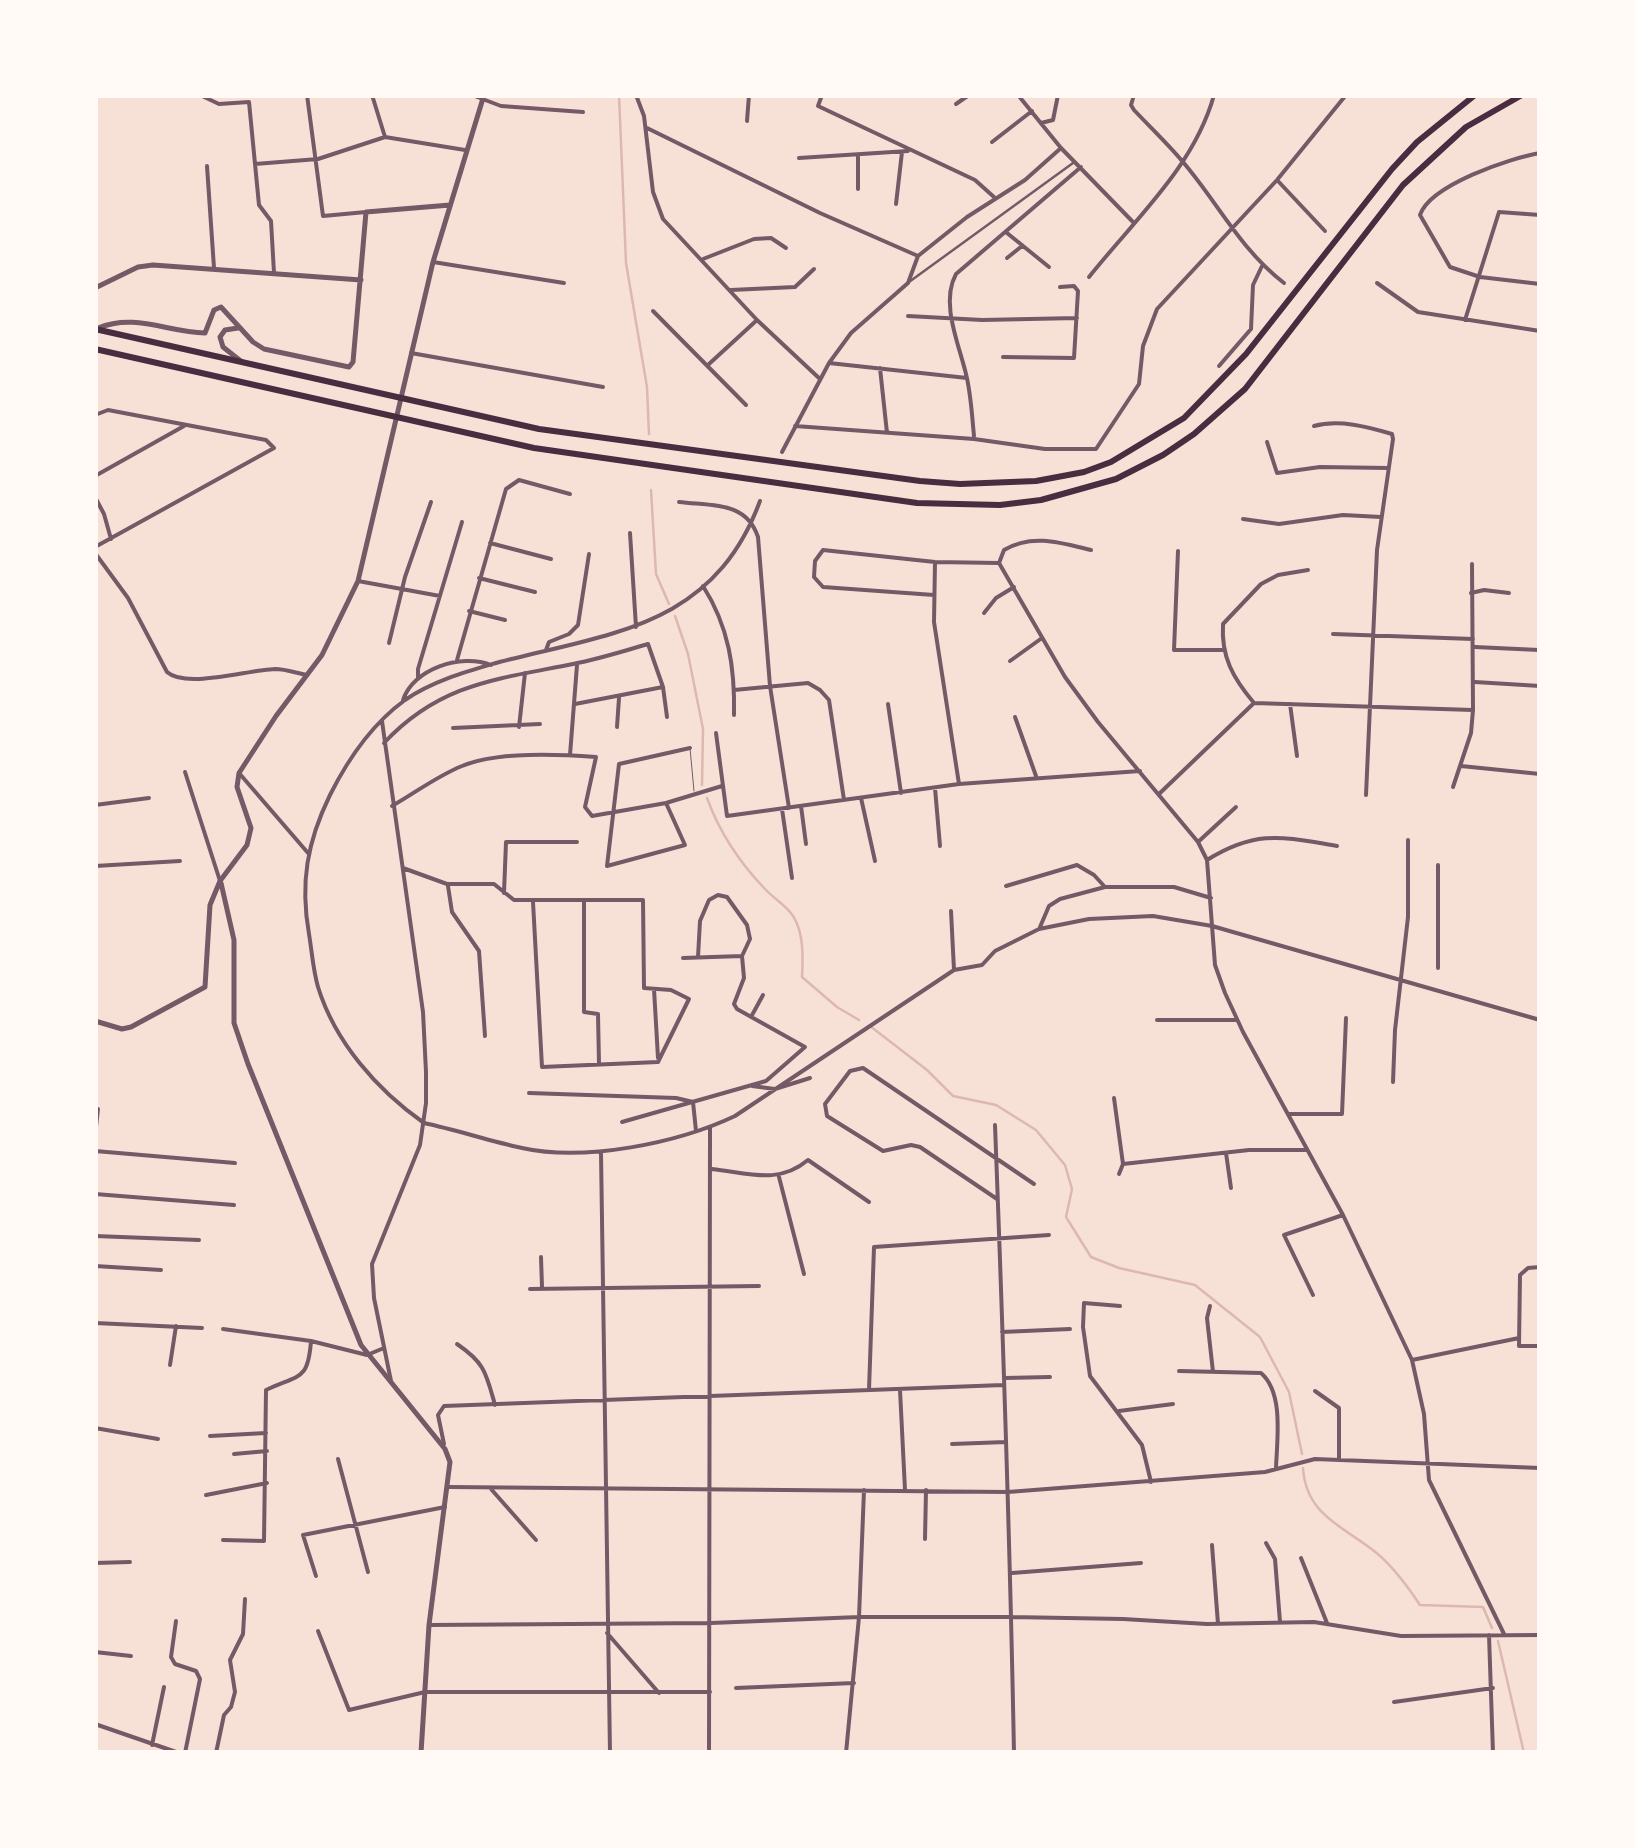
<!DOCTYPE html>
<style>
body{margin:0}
#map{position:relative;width:1635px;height:1848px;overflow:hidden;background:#f7e1d7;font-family:Raleway,sans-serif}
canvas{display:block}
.frame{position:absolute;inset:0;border:98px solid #fffaf5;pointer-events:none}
</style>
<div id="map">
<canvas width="1635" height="1848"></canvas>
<div class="frame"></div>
</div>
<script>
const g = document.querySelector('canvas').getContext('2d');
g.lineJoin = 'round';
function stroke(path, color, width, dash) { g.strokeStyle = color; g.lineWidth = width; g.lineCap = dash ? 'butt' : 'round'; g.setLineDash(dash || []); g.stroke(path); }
const stream = new Path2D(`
 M619,95L626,263L647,387L649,434
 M651,490L656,574L669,604
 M675,616L688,654L703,729L702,785
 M707,798C719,831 740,863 765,889C773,898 787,906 793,916C804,933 803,958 802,977L837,1007L859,1020
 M870,1026L927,1070L953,1096L996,1105L1036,1130L1065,1165L1072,1189L1066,1217L1091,1257L1119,1268L1195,1285L1260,1337L1289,1392L1302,1454
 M1303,1468C1306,1517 1346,1527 1379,1555C1396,1570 1408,1587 1420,1605L1483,1607L1492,1628
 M1498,1641L1524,1753`);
const service = new Path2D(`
 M690,748L694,791`);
const pedestrian = new Path2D(`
 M909,282L1073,163`);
const minor = new Path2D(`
 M200,95L219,104L249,102L259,205L271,221L274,273
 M307,95L323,216L366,212
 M372,95L385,137
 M472,95L501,106L583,112
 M636,95L644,116L653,192L663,219L757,320L820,379
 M822,95L818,106L975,180L994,197
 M1018,95L1061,148L1133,222
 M1134,95L1131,105L1134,110C1150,127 1168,144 1183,162C1218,203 1240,249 1284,283
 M956,104L969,95
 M747,121L749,95
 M1041,123L1053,120L1058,95
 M647,128L820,213L918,256
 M992,142L1032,111
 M1540,153C1510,158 1430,185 1420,215L1450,267L1480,277L1540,284
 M799,158L908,151
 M255,164L318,159L385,137L465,150
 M207,166L214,268
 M1277,180L1325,231
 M858,189V156
 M896,204L902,152
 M1007,233L1049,267
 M1007,258L1022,246
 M703,259L754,239L771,238L786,248
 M433,262L564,283
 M1089,277C1135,219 1194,167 1214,95
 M1377,283L1418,312L1540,331
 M731,290L795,287L814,269
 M653,311L746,405
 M908,316L982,320L1077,318
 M1465,320L1499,212L1540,215
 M411,353L603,387
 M1003,357L1074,358L1078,291L1074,286L1060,287
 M829,363L967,378
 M709,364L757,320
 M1219,366L1251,329L1253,285L1262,266
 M880,368L887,433
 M95,415L108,410L266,440L274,448L95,547
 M795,426L974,439L1045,449H1096L1139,384L1143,346L1157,309L1277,180L1346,95
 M1314,426C1339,419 1368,427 1392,434L1393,439L1377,550L1366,795
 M974,436C972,416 971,394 966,374C959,344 940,303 956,274L1081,167
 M1267,442L1277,473L1320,467L1388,468
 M782,452L829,363L851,333L908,283L918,256L967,217L1025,180L1061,148
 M95,476L184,426
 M95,497L104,514L111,539
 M760,501C713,628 610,633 496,663C465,672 433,681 405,700C372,724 348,759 330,795C307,842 300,883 309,934C312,952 313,970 318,987C335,1042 377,1090 424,1123C457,1130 489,1141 522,1148C585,1162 678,1143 735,1116L954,970L982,965L995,951L1039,929L1089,919L1153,916L1212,926L1540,1020
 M679,502C712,506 746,501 758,537L770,686L789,808
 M1243,519L1279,524L1343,515L1381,517
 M630,533L636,627
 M490,543L551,559
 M1178,551L1174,650H1223
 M95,553L128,598L167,672C186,689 247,670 275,669C286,669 296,673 307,675
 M935,562L934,622L959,784
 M999,563L1065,677L1098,722L1198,842L1207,860L1215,965L1225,993L1243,1032L1343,1215L1412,1360L1424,1414L1429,1480L1504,1634
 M999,563L1004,550C1032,533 1062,543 1091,550
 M479,578L535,592
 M358,581L440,596
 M703,586C729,627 735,668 734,715
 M1471,593L1484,590L1509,593
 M934,595L823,587L814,577L815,561L823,550L935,562L999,563
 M469,611L505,620
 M984,613L996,598L1014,587
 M1333,634L1473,639
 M389,643L405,577L431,502
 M1475,647L1539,650
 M546,650L549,642L569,634L578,625L589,554
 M457,660L506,489L519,480L570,494
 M1010,661L1042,638
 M418,678V669L462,522
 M1475,682L1540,686
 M734,690L808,683L820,690L829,700L844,800
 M403,700C413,669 461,653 491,665
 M1254,703C1233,678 1221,657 1223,624L1261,584L1278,575L1308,570
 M575,704L663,687
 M888,704L901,793
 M1290,704L1297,756
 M1015,717L1036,776
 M382,721L423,1012L426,1072V1103L420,1145L372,1264L374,1298L391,1381
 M519,727L525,673
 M617,727L619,698
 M453,728L540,724
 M716,733L727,816L959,784L1140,771
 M384,743C440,683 498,679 573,664C599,659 624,651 648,644L663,687L667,717
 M570,755L577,665
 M1461,766L1540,774
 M185,772L220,881
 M239,773L308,853
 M1453,787L1471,733L1473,710L1472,564
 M935,788L940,846
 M1160,793L1254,703L1473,710
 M861,798L875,861
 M666,803L685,845L607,866L619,764L690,748
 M95,805L149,798
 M392,806C415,793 437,776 462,766C497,751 558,754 596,757L585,807L592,816L666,803L722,786
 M801,806L806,844
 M782,809L792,878
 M1198,842L1236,807
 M1207,860C1257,829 1283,837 1337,846
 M95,866L180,861
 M403,868L447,884H494L514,900H643L644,988L671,990L689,999L658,1062
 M448,886L452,912L479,951L485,1036
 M1006,886L1077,865L1094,875L1105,887
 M504,893L506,842H577
 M533,902L542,1067L658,1062
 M584,902V1012L598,1014L599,1064
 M951,911L954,970
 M1040,927L1049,906L1060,899L1105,887H1174L1211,898
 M683,958L742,956
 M1438,968V865
 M654,989L658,1058
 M751,1017L763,995
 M1157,1020H1237
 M1393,1082L1395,1030L1408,917V840
 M752,1086L775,1089L810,1078
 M529,1093L676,1098L693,1102L696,1131
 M1114,1098L1123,1164
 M1289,1114H1342L1346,1018
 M622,1122L766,1081L805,1047L737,1009L734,1004L744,978L742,956L750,939L747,925L727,897L718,895L709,900L700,921L698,957
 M995,1125C1003,1334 1010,1544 1014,1753
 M95,1136L98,1109
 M95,1151L235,1163
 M601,1153L610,1753
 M1226,1153L1231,1188
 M712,1169C749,1173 778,1185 808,1160L869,1202
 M1119,1174L1123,1164L1249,1150H1306
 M779,1177L804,1274
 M95,1194L234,1205
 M997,1199L920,1147L911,1145L883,1151L827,1116L825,1104L850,1071L863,1068L1034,1184
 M95,1236L199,1240
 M541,1257L542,1287
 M95,1266L161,1270
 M1540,1267L1528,1268L1520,1275L1519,1346H1540
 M530,1289L759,1286
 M1313,1295L1284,1235L1343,1215
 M1120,1306L1084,1303L1083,1327L1090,1376L1142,1445L1151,1482
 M1210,1306L1207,1318L1213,1372
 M95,1323L202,1328
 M223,1329L311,1341L367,1355L384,1348
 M1002,1332L1070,1329
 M457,1344C485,1363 486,1373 495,1405
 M1412,1360L1519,1338
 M170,1365L176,1326
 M1179,1371L1261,1373C1284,1393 1277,1439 1276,1468
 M1005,1378L1050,1377
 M869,1390L874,1247L1049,1235
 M900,1390L905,1490
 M1315,1391L1339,1408V1459
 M1119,1411L1173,1404
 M95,1428L158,1439
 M210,1436L266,1433
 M444,1444L438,1415L444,1406L1003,1385
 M952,1444L1006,1442
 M234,1454L267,1451
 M338,1459L368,1572
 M449,1487L1008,1492L1265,1472L1315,1459L1540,1468
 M491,1489L536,1540
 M206,1495L267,1483
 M925,1539L926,1490
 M223,1540L264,1541L266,1390C300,1374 308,1381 311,1341
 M1266,1543L1275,1559L1280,1622
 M1212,1545L1218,1624
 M1301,1558L1327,1623
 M95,1563L130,1562
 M1012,1573L1141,1563
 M316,1576L303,1535L445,1507
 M176,1621L171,1657L175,1664L196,1671L200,1679L185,1753
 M429,1625L711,1623L859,1617H1011L1123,1619L1207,1624L1314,1622L1401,1636L1540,1635
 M318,1631L349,1710L425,1692H710
 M607,1633L659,1693
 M1489,1635L1493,1753
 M95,1652L131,1656
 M736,1688L854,1683
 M1394,1702L1493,1688
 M95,1724L179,1753
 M152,1745L164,1687
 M216,1753L224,1715L231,1707L235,1692L230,1660L243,1634L245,1599
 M709,1753L710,1128
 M846,1753L859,1617L864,1490`);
const tertiary = new Path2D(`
 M95,288L138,267L153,265L361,280
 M98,328C135,313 167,332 205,333L214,310L221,307L253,342L264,349L349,367L353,362L366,212L450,205
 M238,328L225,330L220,337L223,347L242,362
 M221,883L234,940V1023L248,1064L361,1345L445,1449L450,1462L429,1625L421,1753
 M95,1021L122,1029L131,1027L205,987L210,905L220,881L247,845L251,828L237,787L239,773L276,716L322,655L358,581L433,262L484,95`);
const trunk = new Path2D(`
 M95,329L539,429L920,481L960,484L1036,481L1084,472L1111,462L1184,418L1246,354L1392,169L1417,142L1475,95
 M95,349L534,448L917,503L1000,505L1041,500L1116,479L1163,455L1194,434L1245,389L1403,185L1466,127L1522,95`);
stroke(stream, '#dcb8b0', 2.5);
stroke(service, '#755966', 1);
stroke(pedestrian, '#755966', 2.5);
stroke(minor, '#755966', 4);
stroke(tertiary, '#755966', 5);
stroke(trunk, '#4a2c40', 6);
</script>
